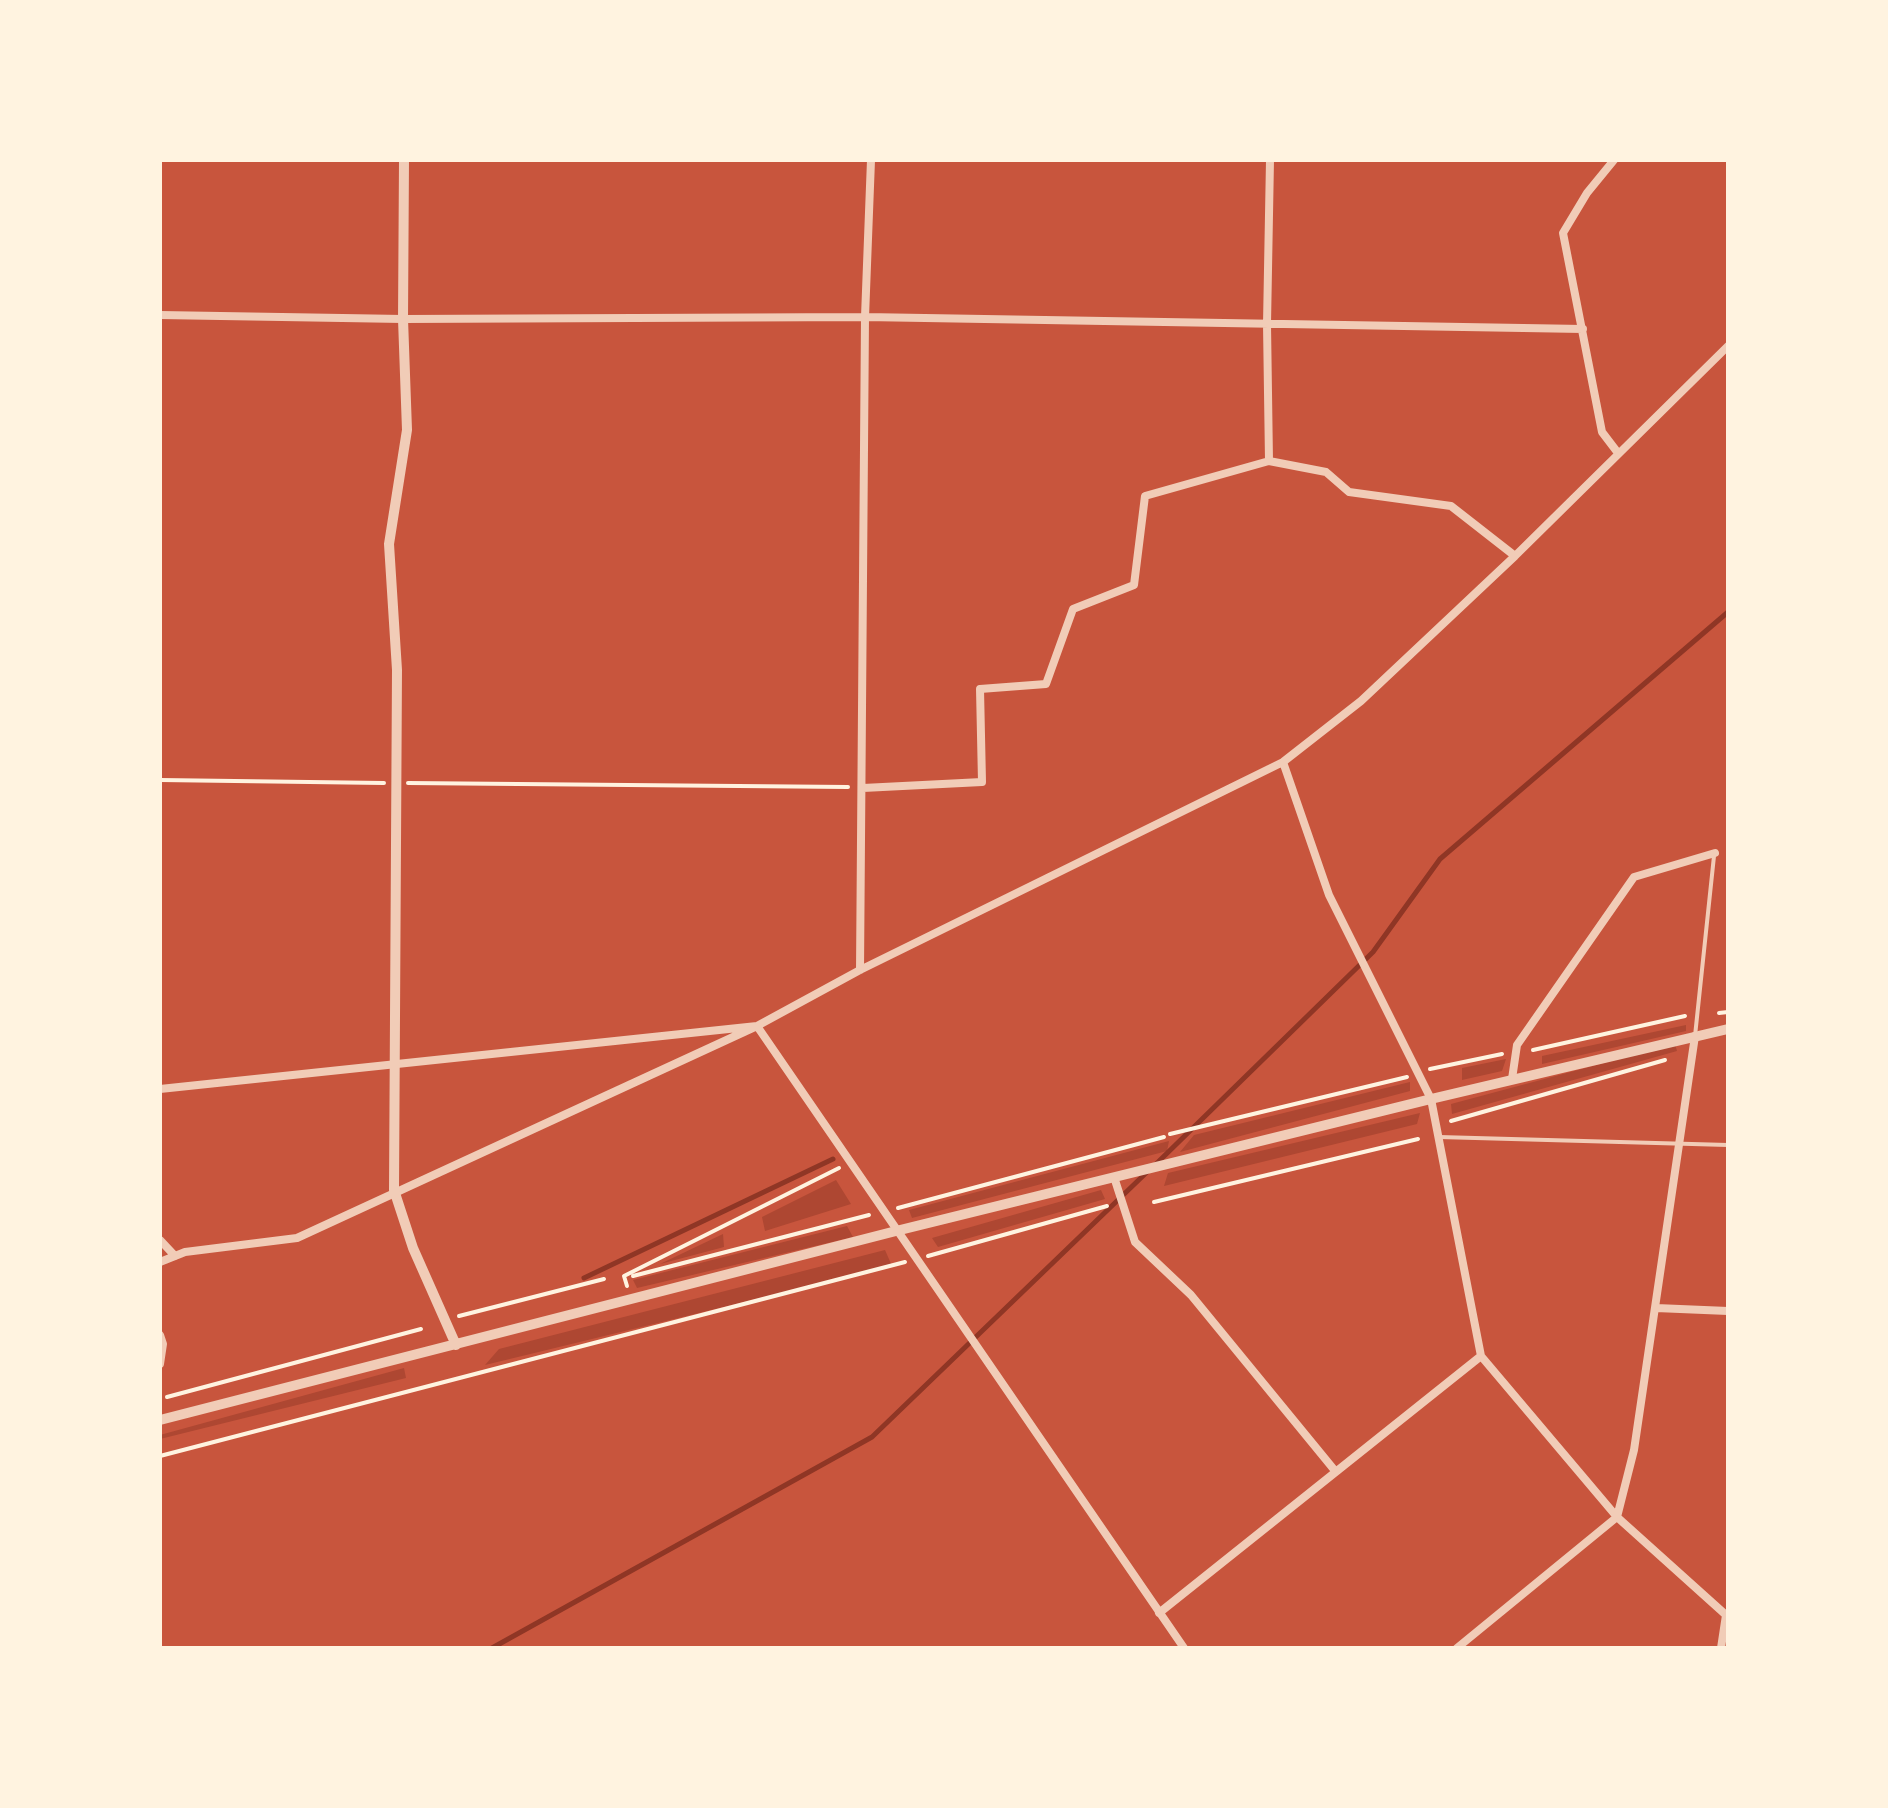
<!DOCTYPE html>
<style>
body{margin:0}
#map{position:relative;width:1888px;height:1808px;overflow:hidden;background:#c8553d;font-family:"Zilla Slab",serif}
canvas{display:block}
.frame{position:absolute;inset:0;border:162px solid #fff3e0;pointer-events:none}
</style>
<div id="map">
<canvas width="1888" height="1808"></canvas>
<div class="frame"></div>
</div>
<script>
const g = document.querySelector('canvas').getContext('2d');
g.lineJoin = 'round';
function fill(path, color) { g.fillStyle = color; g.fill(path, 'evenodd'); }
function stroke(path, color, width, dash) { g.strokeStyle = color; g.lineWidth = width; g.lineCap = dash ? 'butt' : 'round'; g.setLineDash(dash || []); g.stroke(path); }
const green = new Path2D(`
 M1686,1025V1031L1542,1064V1056Z
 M1675,1044L1677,1051L1452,1114L1451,1104Z
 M1506,1059L1502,1071L1462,1080V1068Z
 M1410,1082V1091L1180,1152L1194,1135Z
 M1420,1113L1417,1124L1164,1186L1168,1173Z
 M1169,1141L1167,1151L912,1218L909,1210Z
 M836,1180L851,1204L765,1231L762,1217Z
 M1101,1190L1105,1199L938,1247L932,1238Z
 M847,1226L853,1237L637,1288L633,1280Z
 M723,1234L724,1247L660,1264Z
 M885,1250L892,1266L485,1365L499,1349Z
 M404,1368L406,1378L160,1439V1435Z`);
const stream = new Path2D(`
 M1155,1165L1373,952L1440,859L1728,612
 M584,1278L833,1159
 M492,1648L872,1437L1147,1172`);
const path = new Path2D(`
 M160,780L384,783
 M408,783L848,787
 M1719,1013L1728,1012
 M1533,1050L1685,1016
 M1430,1069L1502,1054
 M1451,1121L1665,1060
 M1170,1134L1407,1077
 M1154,1202L1418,1139
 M898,1208L1164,1137
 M928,1256L1107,1206
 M633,1276L869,1215
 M627,1286L624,1276L839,1168
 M459,1316L604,1279
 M167,1397L421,1329
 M160,1456L905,1262`);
const service = new Path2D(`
 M1695,1036L1714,856
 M1439,1137L1728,1145`);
const minor = new Path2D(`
 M1614,160L1587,193L1563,233L1602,432L1618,453
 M160,315L403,319L865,317L1583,329
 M1269,461L1267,324L1270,160
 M1283,762L1329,895L1431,1099L1481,1356L1617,1517L1726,1615L1721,1648
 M863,788L982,782L980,689L1046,684L1073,609L1134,585L1145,496L1269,461L1326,472L1349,492L1451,506L1515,556
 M860,970L865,317L871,160
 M1512,1079L1517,1045L1634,877L1715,853
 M160,1089L757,1026L1184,1648
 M1114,1177L1135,1242L1191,1295L1336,1472
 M160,1240L175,1256
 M160,1262L185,1252L297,1238L757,1026L860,970L1283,762L1361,701L1515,556L1728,346
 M1656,1308L1728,1311
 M160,1335L163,1344L160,1364
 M1159,1613L1481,1356
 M1457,1648L1617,1517L1634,1450L1695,1036`);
const tertiary = new Path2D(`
 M404,160L403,319L407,430L389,544L397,670L394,1190L413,1248L456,1345
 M160,1420L896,1231L1431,1099L1728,1029`);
fill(green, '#ae4732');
stroke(stream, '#8f3625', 5);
stroke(path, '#fff3e0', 4);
stroke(service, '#f1ccb7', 4);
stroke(minor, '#f1ccb7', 8);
stroke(tertiary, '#f1ccb7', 10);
</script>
